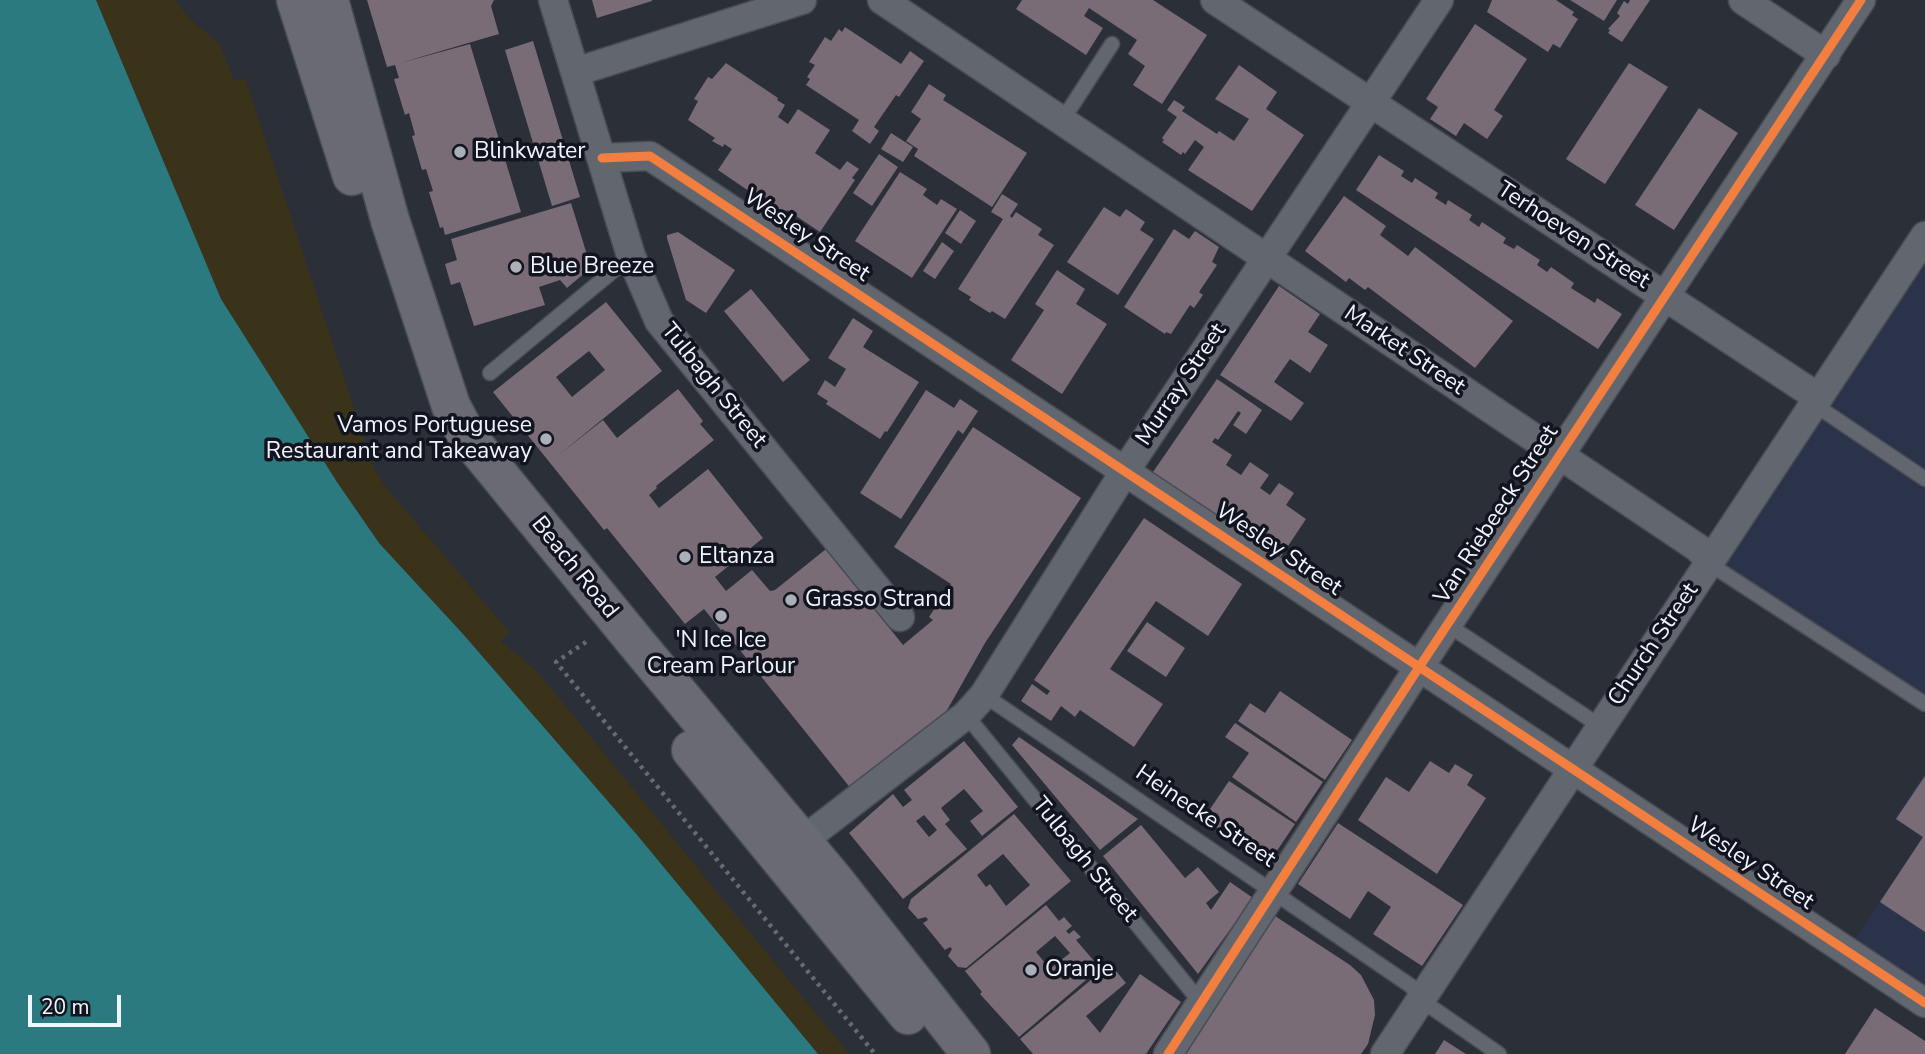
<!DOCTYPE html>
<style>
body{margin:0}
#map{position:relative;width:1925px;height:1054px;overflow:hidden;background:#2b2f38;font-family:"Nunito Sans",sans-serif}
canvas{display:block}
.scale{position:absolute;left:28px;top:995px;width:93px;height:32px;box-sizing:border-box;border:4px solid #f0f4fe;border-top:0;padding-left:9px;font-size:21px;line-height:24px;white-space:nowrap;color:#f0f4fe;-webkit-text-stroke:5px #12151d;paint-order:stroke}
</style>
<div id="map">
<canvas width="1925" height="1054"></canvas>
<div class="scale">20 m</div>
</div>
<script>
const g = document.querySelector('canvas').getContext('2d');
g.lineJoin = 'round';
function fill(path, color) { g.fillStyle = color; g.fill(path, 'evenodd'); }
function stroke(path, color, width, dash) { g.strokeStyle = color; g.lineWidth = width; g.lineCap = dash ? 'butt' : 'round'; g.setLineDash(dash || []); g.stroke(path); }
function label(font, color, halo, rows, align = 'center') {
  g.font = font + ' "Nunito Sans",sans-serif'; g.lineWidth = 7; g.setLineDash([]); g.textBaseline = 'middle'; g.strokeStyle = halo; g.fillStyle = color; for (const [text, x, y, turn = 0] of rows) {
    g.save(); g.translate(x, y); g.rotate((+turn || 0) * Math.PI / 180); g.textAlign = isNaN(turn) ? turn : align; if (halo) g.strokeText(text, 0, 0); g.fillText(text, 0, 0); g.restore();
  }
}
const built = new Path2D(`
 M1925,238V707L1711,560Z
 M1925,772V1002L1847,950L1922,838L1894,819Z`);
const sand = new Path2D(`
 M96,0H175L189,18L220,44L234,81L245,78L374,469L386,487L509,632L501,642L537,671L849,1054H818L638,836L463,634L379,543L312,445L221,299Z`);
const water = new Path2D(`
 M0,0H96L221,299L337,482L379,543L463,634L638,836L818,1054H0Z`);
const building = new Path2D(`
 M367,0H494L491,6L499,34L400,63L470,44L521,212L445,235L443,227L440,228L429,192L433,191L426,169L422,170L412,136L415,135L409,113L405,115L394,79L399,78L395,65L387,67Z
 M592,0H652V1L597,18Z
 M1022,0H1153L1207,35L1162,104L1133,85L1145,66L1128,54L1137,40L1089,8L1084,16L1103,28L1086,55L1016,9Z
 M1492,0H1556L1574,12L1572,15L1578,19L1560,48L1553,44L1548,52L1487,12Z
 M1570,0H1617L1604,21Z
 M1630,0H1650L1622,42L1608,33L1610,30L1608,29L1620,16L1617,13L1624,1L1628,4Z
 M1475,24L1527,59L1494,110L1503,116L1487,139L1464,123L1456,136L1430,119L1438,107L1426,99Z
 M845,27L901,64L910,51L924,61L899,97L896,95L874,127L879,131L870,144L852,131L859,120L806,85L810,79L807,77L815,65L809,62L825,37L831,41L839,29L842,32Z
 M533,41L580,197L552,206L505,50Z
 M726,63L778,98L777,100L785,105L778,117L788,124L798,109L830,130L815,153L840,170L847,161L859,169L852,178L855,180L820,232L787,210L784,215L718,170L732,149L724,144L723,147L712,141L715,138L688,120L698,101L694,99L708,77L712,79Z
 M1629,63L1668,87L1605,184L1566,159Z
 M1239,65L1277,92L1266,109L1304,135L1252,211L1188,170L1204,147L1195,140L1185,154L1183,152L1181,155L1162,142L1164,140L1162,138L1177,117L1167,110L1174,100L1185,107L1182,111L1217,134L1219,131L1234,141L1249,119L1215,99Z
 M929,84L946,95L943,100L1027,153L992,207L914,156L918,149L906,141L921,119L911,112Z
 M1699,108L1738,133L1674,230L1635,205Z
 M891,133L913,147L903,162L881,149Z
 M879,154L898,167L872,206L853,193Z
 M1379,155L1404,171L1401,176L1412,183L1415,178L1438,193L1435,198L1446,205L1448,200L1472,215L1469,220L1479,227L1482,222L1506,238L1503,243L1514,249L1517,245L1540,260L1537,265L1547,272L1551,267L1574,283L1571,288L1595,303L1597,298L1622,314L1598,349L1356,190Z
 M900,172L927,189L923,195L937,205L941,199L957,209L912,278L855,241Z
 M1002,194L1018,204L1010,216L1012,218L1016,212L1042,229L1038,235L1054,245L1005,319L992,311L990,313L969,300L971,297L958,289L1003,219L991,212Z
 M1344,196L1386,226L1380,235L1408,256L1415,247L1513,321L1475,368L1368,287L1365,290L1349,278L1346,282L1305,251Z
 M571,203L588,258L582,260L587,271L567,288L560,280L539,287L545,305L474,326L460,282L451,285L445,264L457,260L451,239Z
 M1104,207L1120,217L1126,209L1145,222L1140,230L1154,239L1118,295L1067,262Z
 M960,210L976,221L961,244L945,233Z
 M1174,229L1189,239L1195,231L1219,247L1212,262L1217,265L1199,292L1203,295L1194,308L1190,305L1171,334L1166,332L1165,334L1124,307Z
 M678,232L735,270L706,313L686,300L667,238V235Z
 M942,242L954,251L935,279L923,271Z
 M1057,270L1085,289L1076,304L1107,324L1062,394L1011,360L1044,310L1035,304Z
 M1279,286L1320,314L1308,332L1328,345L1310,373L1290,359L1274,382L1304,403L1291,421L1220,375Z
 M751,289L810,360L783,382L724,311Z
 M606,302L662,371L556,457L603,420L617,438L678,389L703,421L700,424L714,440L656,486L657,488L649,495L659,508L708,469L763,538L715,577L726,591L752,570L770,591L775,590L826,549L903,645L933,620L929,617L951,584L894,547L973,427L1081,498L985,643L946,712L852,790L723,629L721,630L704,609L685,624L607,528L604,530L493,392ZM589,351L605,370L572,397L556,377Z
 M853,318L873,331L863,347L919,382L887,432L885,431L880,439L826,404L828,401L817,394L825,380L835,387L846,369L828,358Z
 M1217,379L1262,410L1246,434L1233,425L1241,413L1238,411L1218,440L1215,438L1212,442L1232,455L1226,465L1241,475L1250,462L1269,475L1260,488L1270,495L1279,483L1294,493L1286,505L1306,519L1280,558L1153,472Z
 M926,390L954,408L960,399L978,411L963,434L958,430L901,519L860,493Z
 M1144,518L1242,584L1208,636L1156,601L1110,669L1163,704L1134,747L1080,710L1075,717L1061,706L1051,721L1021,701L1032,684L1047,695L1050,691L1034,680Z
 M1147,622L1185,648L1166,677L1127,651Z
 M1280,691L1352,740L1325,780L1238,721L1250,703L1265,713Z
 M1235,723L1323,782L1296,822L1232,777L1249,753L1225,737Z
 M1019,737L1138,819L1100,850L1012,745Z
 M964,741L1018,807L982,836L970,821L983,811L964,789L941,808L950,820L945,824L967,849L903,899L849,833L893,794L903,807L912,800L904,790ZM924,815L937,830L929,837L916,821Z
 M1430,761L1449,773L1455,764L1473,775L1467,785L1486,798L1437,874L1358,820L1386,777L1409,792Z
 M1925,776V932L1880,902L1923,837L1896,819Z
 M1229,781L1295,824L1268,864L1204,818Z
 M1014,814L1071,881L966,968L958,967L948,956L952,949L950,947L945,950L923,923L928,920L926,917L918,919L908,908L911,899ZM1003,854L1030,885L1006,906L990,884L986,887L977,875Z
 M1338,823L1463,905L1422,966L1373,934L1391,907L1368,891L1350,919L1298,884Z
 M1141,825L1185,878L1198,867L1219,892L1206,903L1211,910L1230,882L1253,898L1198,974L1103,856Z
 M1046,905L1059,921L1064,917L1072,926L1066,931L1069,934L1074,930L1081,937L1076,940L1100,968L1019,1037L980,994L982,992L965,971ZM1055,936L1070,953L1050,969L1036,952Z
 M1275,916L1350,965L1361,975L1374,1000L1375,1015L1368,1044L1361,1054H1184L1205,1016L1208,1018Z
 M1110,964L1126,983L1086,1016L1100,1033L1140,974L1181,1002L1146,1054H1033L1020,1039Z
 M1875,1008L1925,1041V1054H1845Z
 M1444,1040L1466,1054H1435Z`);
const path = new Path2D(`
 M586,642L556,662L875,1054`);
const lane = new Path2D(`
 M1062,121L1112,44
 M490,373L631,256
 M1816,401L1824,411L1925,479
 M1710,560L1719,570L1925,704
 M1448,625L1600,726
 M984,695L1411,986L1421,1000L1499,1054
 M966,715L1202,1004`);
const street = new Path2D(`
 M553,0L631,256L659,321L900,617
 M882,0L1698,548L1710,560
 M1215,0L1807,390L1816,401
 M1743,0L1826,55
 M575,72L802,0
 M602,158L650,156L1925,1003
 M788,852L966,715L984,695L1125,471L1439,0
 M1168,1054L1412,678L1861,0
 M1385,1054L1925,236`);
const secondary = new Path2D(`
 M296,0L352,176
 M329,0L390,220L451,406L467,436L638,645L835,881L971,1054
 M691,750L908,1015`);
const cycleway = new Path2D(`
 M602,158L650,156L1925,1003
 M1168,1054L1412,678L1861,0`);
const markers = [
 [460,152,7,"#abafb9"],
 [516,267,7,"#abafb9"],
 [546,439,7,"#abafb9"],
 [685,557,7,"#abafb9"],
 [791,600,7,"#abafb9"],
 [721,616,7,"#abafb9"],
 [1031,970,7,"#abafb9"]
];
const poiNames = [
 ["Blinkwater",474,152],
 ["Blue Breeze",530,267],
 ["Vamos Portuguese",532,426,"right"],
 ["Restaurant and Takeaway",532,452,"right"],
 ["Eltanza",699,557],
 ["Grasso Strand",805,600],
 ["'N Ice Ice",721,641,"center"],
 ["Cream Parlour",721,667,"center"],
 ["Oranje",1045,970]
];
const streetNames = [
 ["Wesley Street",806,236,34],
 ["Terhoeven Street",1573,236,33],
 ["Market Street",1404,351,34],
 ["Murray Street",1182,385,-56],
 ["Tulbagh Street",713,386,51],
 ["Van Riebeeck Street",1497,515,-57],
 ["Wesley Street",1278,550,34],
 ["Beach Road",574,568,51],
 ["Church Street",1654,645,-56],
 ["Heinecke Street",1205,817,34],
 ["Tulbagh Street",1084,860,51],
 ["Wesley Street",1750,864,34]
];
fill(built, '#2a3349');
fill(sand, '#3b3319');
fill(water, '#2a7a80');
fill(building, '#796c77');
stroke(lane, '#494c54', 17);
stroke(street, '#494c54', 31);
stroke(secondary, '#494c54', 41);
stroke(path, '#676a71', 4.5, [3.5, 5]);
stroke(lane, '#62666e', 14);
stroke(street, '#62666e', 28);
stroke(secondary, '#6a6a73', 38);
stroke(cycleway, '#f27e40', 9);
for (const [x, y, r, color] of markers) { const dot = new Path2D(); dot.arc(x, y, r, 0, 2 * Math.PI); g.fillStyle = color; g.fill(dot); stroke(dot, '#12151d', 2.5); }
label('23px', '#f0f4fe', '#12151d', poiNames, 'left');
label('23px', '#f0f4fe', '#12151d', streetNames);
</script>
